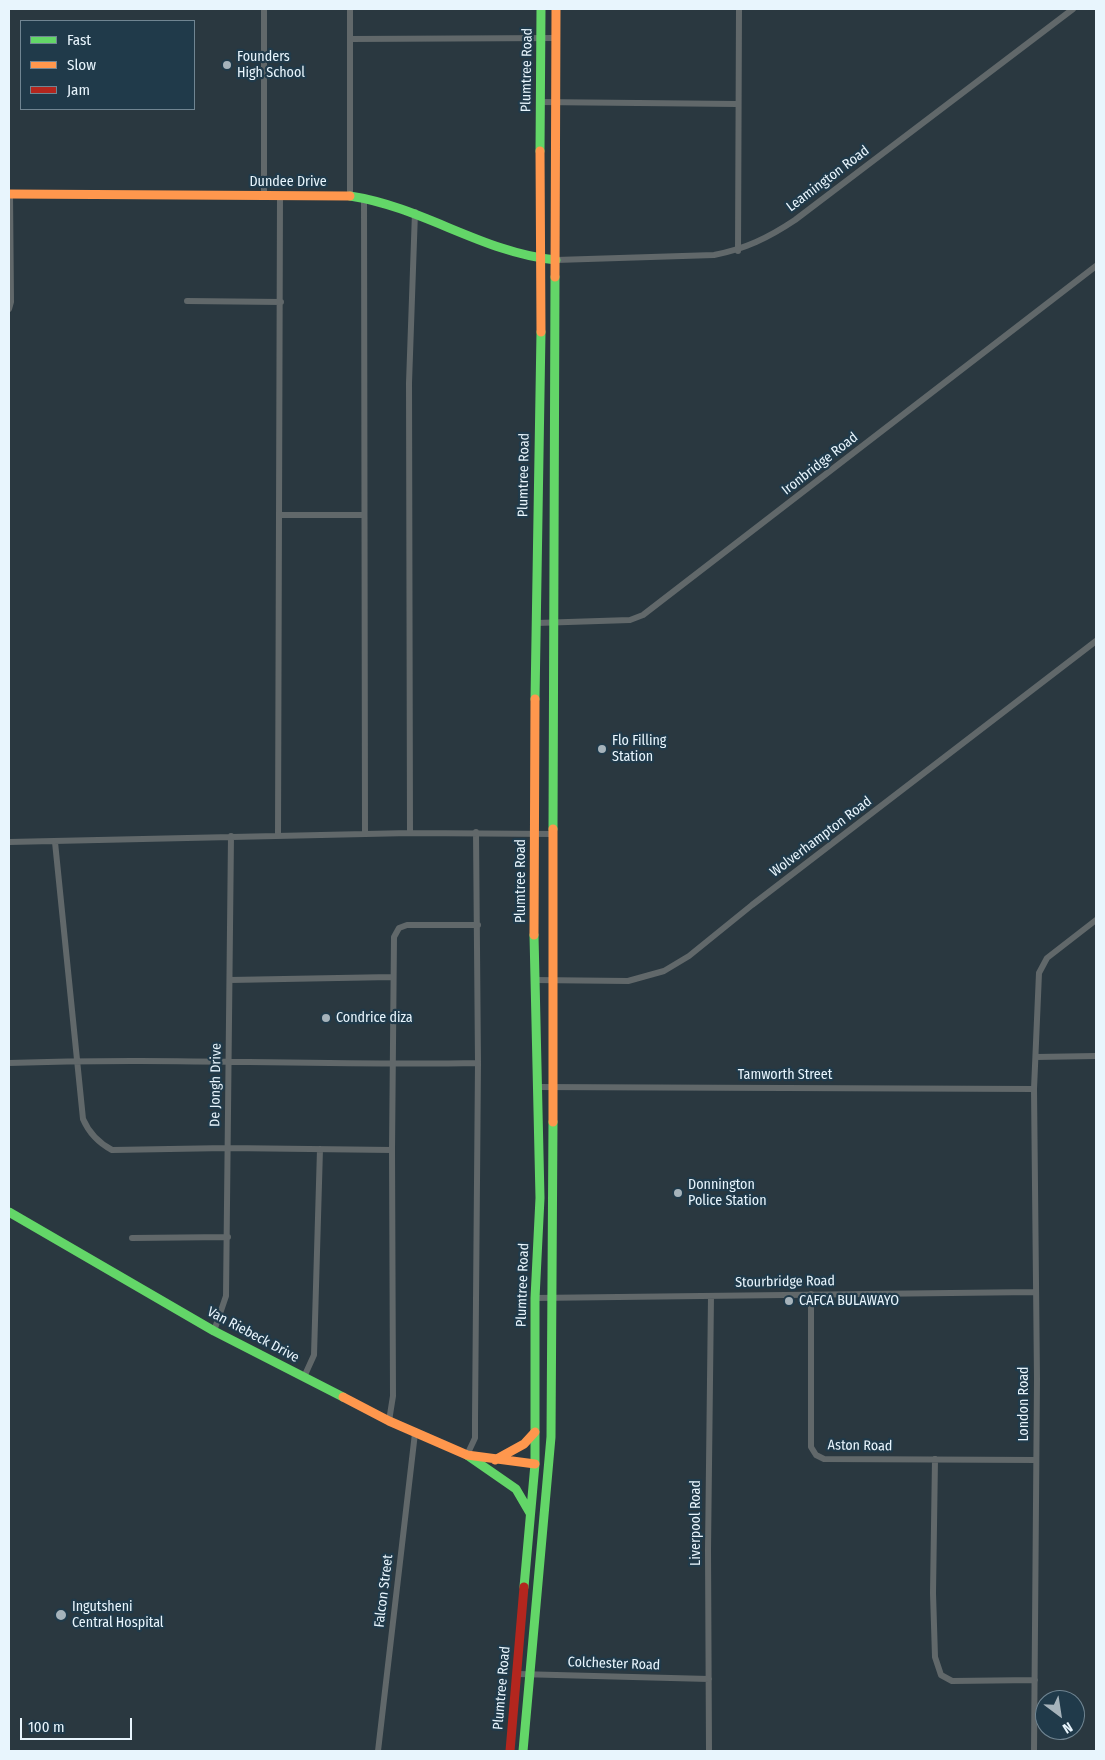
<!DOCTYPE html>
<style>
body{margin:0}
#map{position:relative;width:1105px;height:1760px;overflow:hidden;background:#2a3840;font-family:"Fira Sans Condensed",sans-serif}
canvas{display:block}
.frame{position:absolute;inset:0;border:10px solid #e8f5fd;pointer-events:none}
.legend{position:absolute;left:20px;top:20px;width:175px;height:90px;box-sizing:border-box;background:#203a4a;border:1px solid #708592;margin:0;padding:6px 9px;list-style:none;font-size:15px;color:#e8f5fd}
.legend li{display:flex;align-items:center;gap:10px;height:25px}
.legend b{width:25px;border:1px solid #708592}
.north{position:absolute;left:1035px;top:1690px;width:50px;height:50px;box-sizing:border-box;background:#203a4a;border:1px solid #708592;border-radius:50%;rotate:149deg;font-size:14px;font-weight:700;line-height:20px;text-align:center;color:#e8f5fd}
.north::after{content:'';display:block;margin:auto;width:18px;height:22px;background:#a6b3bb;clip-path:polygon(50% 0,100% 100%,50% 72%,0 100%)}
.scale{position:absolute;left:20px;top:1718px;width:112px;height:22px;box-sizing:border-box;border:2px solid #e8f5fd;border-top:0;padding-left:6px;font-size:15px;line-height:18px;white-space:nowrap;color:#e8f5fd;-webkit-text-stroke:4px #203a4a;paint-order:stroke}
</style>
<div id="map">
<canvas width="1105" height="1760"></canvas>
<div class="frame"></div>
<ul class="legend">
<li><b style="height:6px;background:#63d668"></b>Fast</li>
<li><b style="height:6px;background:#ff974d"></b>Slow</li>
<li><b style="height:6px;background:#b3261e"></b>Jam</li>
</ul>
<div class="north">N</div>
<div class="scale">100 m</div>
</div>
<script>
const g = document.querySelector('canvas').getContext('2d');
g.lineJoin = 'round';
function stroke(path, color, width, dash) { g.strokeStyle = color; g.lineWidth = width; g.lineCap = dash ? 'butt' : 'round'; g.setLineDash(dash || []); g.stroke(path); }
function label(font, color, halo, rows, align = 'center') {
  g.font = font + ' "Fira Sans Condensed",sans-serif'; g.lineWidth = 4.5; g.setLineDash([]); g.textBaseline = 'middle'; g.strokeStyle = halo; g.fillStyle = color; for (const [text, x, y, turn = 0] of rows) {
    g.save(); g.translate(x, y); g.rotate((+turn || 0) * Math.PI / 180); g.textAlign = isNaN(turn) ? turn : align; if (halo) g.strokeText(text, 0, 0); g.fillText(text, 0, 0); g.restore();
  }
}
const street = new Path2D(`
 M264,9V196
 M351,39L556,38
 M539,102L737,104
 M350,196V9
 M364,198L365,833
 M738,251L739,9
 M556,260L714,255C745,249 768,238 795,220L1073,9
 M187,301L281,302
 M9,309L11,302L10,194
 M279,515H364
 M537,623L630,620L643,615L1096,266
 M410,833L409,383L415,212
 M278,835L280,196
 M9,842L410,833L553,834
 M55,842L83,1119C89,1133 99,1143 112,1150L227,1148L392,1150
 M230,980L392,977
 M534,980L628,981L664,971L689,956L752,905L1096,641
 M1036,1057L1096,1056
 M9,1063C165,1057 322,1066 478,1063
 M536,1087L1034,1089
 M132,1238L228,1237
 M811,1294V1447L816,1455L824,1459L1036,1460
 M535,1298L1034,1292
 M214,1331L226,1296L231,836
 M304,1377L314,1355L320,1149
 M389,1421L393,1396L392,1150L394,937L399,928L407,925H478
 M467,1455L475,1438V1419L478,1063L476,832
 M935,1459L933,1593L935,1657L941,1675L952,1681L1035,1680
 M518,1674L709,1679
 M378,1751L415,1433
 M709,1751L708,1550L711,1296
 M1034,1751L1037,1379L1034,1089L1039,973L1047,958L1096,920`);
const fast = new Path2D(`
 M540,151L541,9
 M350,196C423,207 483,253 556,260
 M535,699L541,332
 M553,829L555,277
 M9,1212L214,1331L343,1397
 M467,1455L516,1489L530,1513
 M524,1587L535,1464V1298L540,1198L534,935
 M523,1751L551,1437L553,1122`);
const slow = new Path2D(`
 M540,151L541,332
 M9,194L350,196
 M555,277L556,9
 M553,829V1122
 M534,935L535,699
 M343,1397L389,1421L467,1455L535,1464
 M495,1460L524,1444L535,1432`);
const jam = new Path2D(`
 M510,1751L524,1587`);
const markers = [
 [227,65,5,"#a6b3bb"],
 [602,749,5,"#a6b3bb"],
 [326,1018,5,"#a6b3bb"],
 [678,1193,5,"#a6b3bb"],
 [789,1301,5,"#a6b3bb"],
 [61,1615,6,"#a6b3bb"]
];
const poiNames = [
 ["Founders",237,57],
 ["High School",237,73],
 ["Flo Filling",612,741],
 ["Station",612,757],
 ["Condrice diza",336,1018],
 ["Donnington",688,1185],
 ["Police Station",688,1201],
 ["CAFCA BULAWAYO",799,1301],
 ["Ingutsheni",72,1607],
 ["Central Hospital",72,1623]
];
const streetNames = [
 ["Plumtree Road",527,70,-89],
 ["Leamington Road",828,179,-37],
 ["Dundee Drive",288,182],
 ["Ironbridge Road",820,464,-38],
 ["Plumtree Road",524,475,-89],
 ["Wolverhampton Road",821,837,-37],
 ["Plumtree Road",521,881,-90],
 ["Tamworth Street",785,1075],
 ["De Jongh Drive",216,1085,-89],
 ["Stourbridge Road",785,1282,-1],
 ["Plumtree Road",523,1285,-88],
 ["Van Riebeck Drive",253,1335,28],
 ["London Road",1024,1404,-90],
 ["Aston Road",860,1446,1],
 ["Liverpool Road",696,1523,-90],
 ["Falcon Street",384,1591,-83],
 ["Colchester Road",614,1664,2],
 ["Plumtree Road",502,1688,-85]
];
stroke(street, '#61686a', 6);
stroke(fast, '#63d668', 9);
stroke(slow, '#ff974d', 9);
stroke(jam, '#b3261e', 9);
for (const [x, y, r, color] of markers) { const dot = new Path2D(); dot.arc(x, y, r, 0, 2 * Math.PI); g.fillStyle = color; g.fill(dot); stroke(dot, '#203a4a', 2); }
label('14px', '#e8f5fd', '#203a4a', poiNames, 'left');
label('14px', '#e8f5fd', '#203a4a', streetNames);
</script>
